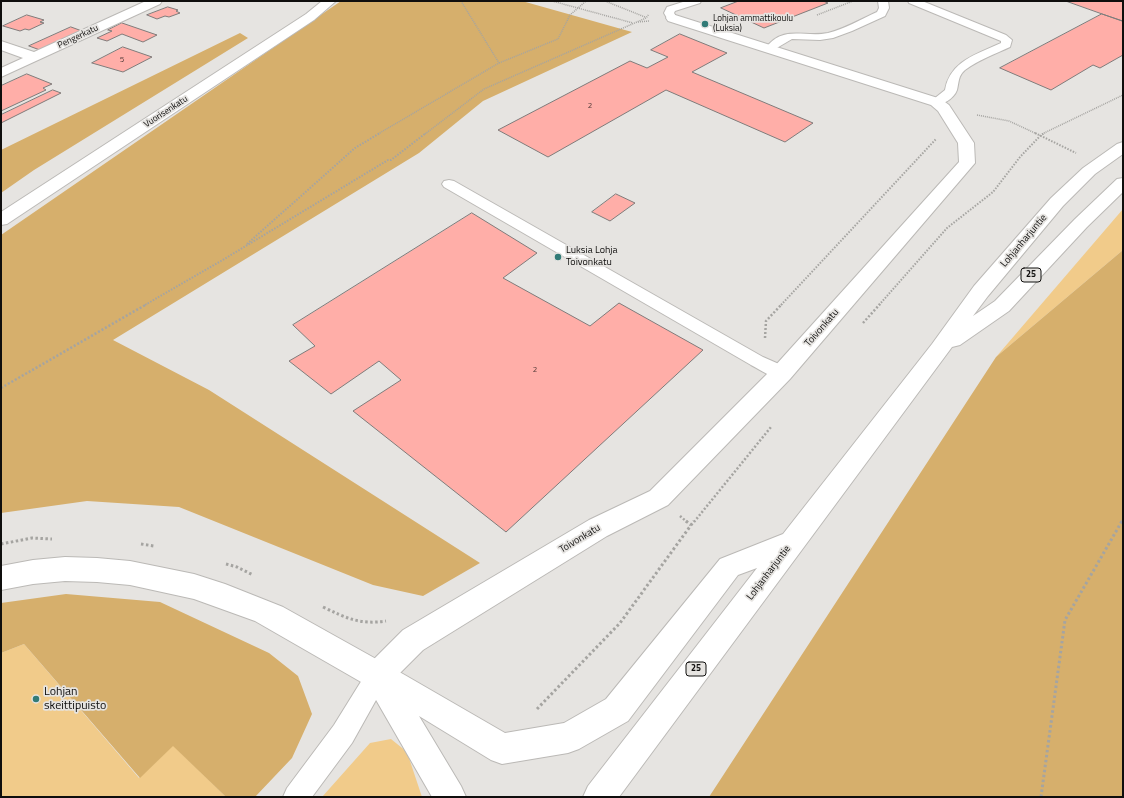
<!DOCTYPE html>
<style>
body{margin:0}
#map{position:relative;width:1124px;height:798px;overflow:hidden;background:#e6e4e1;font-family:"Titillium Web",sans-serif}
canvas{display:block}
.frame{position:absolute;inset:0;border:2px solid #0f0e0d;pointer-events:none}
</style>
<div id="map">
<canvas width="1124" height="798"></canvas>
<div class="frame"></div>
</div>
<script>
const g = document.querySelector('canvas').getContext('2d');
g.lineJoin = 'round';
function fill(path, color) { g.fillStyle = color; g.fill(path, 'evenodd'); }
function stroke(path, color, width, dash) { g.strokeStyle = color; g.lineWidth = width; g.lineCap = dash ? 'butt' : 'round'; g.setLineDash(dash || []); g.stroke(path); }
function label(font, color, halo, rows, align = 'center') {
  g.font = font + ' "Titillium Web",sans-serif'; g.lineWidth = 3.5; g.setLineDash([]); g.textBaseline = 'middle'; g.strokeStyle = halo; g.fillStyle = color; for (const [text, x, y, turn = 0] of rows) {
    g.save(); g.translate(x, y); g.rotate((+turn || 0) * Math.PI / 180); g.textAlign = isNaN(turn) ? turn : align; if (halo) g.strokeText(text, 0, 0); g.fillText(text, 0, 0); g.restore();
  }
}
const green = new Path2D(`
 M1123,209V250L996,357Z
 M24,644L139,778L173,745L226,797H1V653Z
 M391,739L407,752L422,797H322L370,743Z`);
const forest = new Path2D(`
 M341,1H522L632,32L483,101L419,153L113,340L209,390L480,563L423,596L373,585L179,507L87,501L1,513V235Z
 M240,33L248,38L34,170L1,193V150Z
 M1123,250V797H709L996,357Z
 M66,594L160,602L269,653L298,676L312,714L292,758L255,797H226L173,746L140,778L24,644L1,653V603Z`);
const building = new Path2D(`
 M739,1H823L828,3L764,28L721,8Z
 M1066,1H1123V21Z
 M168,7L178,10L176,11L180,13L169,17L165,16L157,19L147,15Z
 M1102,14L1123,21V55L1100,68L1093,65L1051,90L1000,68Z
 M27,15L44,20L40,22L44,23L29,30L25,29L20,31L3,26Z
 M122,23L157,35L143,42L122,34L107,41L97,38L112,31L108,30Z
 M71,27L82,31L40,50L29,46Z
 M680,34L727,53L692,72L813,123L785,142L666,90L548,157L498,130L630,61L647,68L668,57L651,50Z
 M123,47L152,57L123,72L92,63Z
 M27,74L52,84L43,88L46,90L1,111V86Z
 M53,90L61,93L1,123V115Z
 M616,194L635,203L610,221L592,212Z
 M472,213L537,253L503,278L590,326L619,303L703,350L506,532L353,411L401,380L379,361L331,394L289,361L315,346L293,325Z`);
const pathFar3 = new Path2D(`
 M552,1L633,23
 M605,1L645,17
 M817,15L853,1
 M638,22L649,21
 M499,63L558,39L570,15L586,1
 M977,115L1009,121L1037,134
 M378,134L499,63L461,1
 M425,134L484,89L646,18L649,14
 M1042,134L1123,95`);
const pathFar2 = new Path2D(`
 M1035,133L1076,153
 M247,244L355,148L380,133
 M145,305L221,261L388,160H391L426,133
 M781,305L936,139
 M879,305L947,228L993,192L1020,157L1041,135L1045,133`);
const pathFar1 = new Path2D(`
 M863,323L880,304
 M765,338L766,321L782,304
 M1,388L147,304
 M680,516L687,522
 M694,522L771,427
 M1122,522L1123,520`);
const path = new Path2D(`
 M686,521L691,525
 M1,544L32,538L52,539
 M141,544L154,546
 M226,564L237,567L253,575
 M323,607C346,618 360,625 386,621
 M537,709L620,623L694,521
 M1041,797L1065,620L1122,521`);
const lane = new Path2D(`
 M686,1H701L700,3L675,11L674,13L677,18L676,20H668L664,13L667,7Z
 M878,1H888L889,8L885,16L852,31L833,38L820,40L792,39L770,52L765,49C783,24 804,38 828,33C845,29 861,19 877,12L879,8Z
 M908,1H922L1006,35L1012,40L1010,47C995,54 978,60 965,70C958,76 959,82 957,90C954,99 940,107 932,105L930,102L945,90C950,61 977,54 1001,43V41L909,3Z
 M449,180L454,181L763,357L788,368L791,373L788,378C776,381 762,371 751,365L444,187L442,184L444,181Z
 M378,663L386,667L390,675L352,743L312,797H283L287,788L334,725L370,667Z`);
const street = new Path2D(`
 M146,1H162L160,4L1,77V68L23,58L1,50V41L34,52Z
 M672,14L941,99L949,105L974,143L975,163L790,379L668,505L607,536L423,650L388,685L378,689L368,685L364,675L368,665L403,630L589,520L650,491L774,367L959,162L958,143L938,111L931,105L668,21L666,18L668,15Z`);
const secondary = new Path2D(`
 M322,1H336L314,20L7,224L1,225V212L306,14Z`);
const highway = new Path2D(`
 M1123,142V154L1095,174L1063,206L988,296L973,316L995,301L1075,219L1117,179L1123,178V192L1087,227L1009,311L960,345L952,347L619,797H583L588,786L757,568L738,575L628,721L579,749L568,753L502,764L491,760L419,716L461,786L466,797H432L368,686L255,621L194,599L130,585L97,582L65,581L33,584L1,590V566L33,560L65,557L97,558L130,561L194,574L225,584L283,607L403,674L505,733L564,723L606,699L720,559L783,534L932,344L974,286L1051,198L1083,168L1117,144Z`);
const markers = [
 [705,24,4,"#327b77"],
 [558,257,4,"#327b77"],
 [36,699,4,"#327b77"]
];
const numberNames = [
 ["5",122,60],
 ["2",590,106],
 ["2",535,370]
];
const farPoinames = [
 ["Lohjan ammattikoulu",713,19],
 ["(Luksia)",713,29]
];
const farStreetnames = [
 ["Pengerkatu",78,37,-25],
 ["Vuorisenkatu",166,112,-33]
];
const shields = [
 [1031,275,20],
 [696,669,20]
];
const shieldNames = [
 ["25",1031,275],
 ["25",696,669]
];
const streetNames = [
 ["Lohjanharjuntie",1024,241,-50],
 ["Toivonkatu",822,328,-49],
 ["Toivonkatu",580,539,-31],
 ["Lohjanharjuntie",769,573,-53]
];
const poiNames = [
 ["Luksia Lohja",566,251],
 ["Toivonkatu",566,263]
];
const nearPoinames = [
 ["Lohjan",44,692],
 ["skeittipuisto",44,706]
];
fill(green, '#f1cb8a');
fill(forest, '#d6af6c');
fill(building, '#ffaea8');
stroke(building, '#7f7b7a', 1);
stroke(lane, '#bbb9b6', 2);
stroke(street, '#bbb9b6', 2);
stroke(secondary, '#bbb9b6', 2);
stroke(highway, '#bbb9b6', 2);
stroke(pathFar3, '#a5a4a1', 1.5, [1, 1]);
stroke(pathFar2, '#a5a4a1', 2, [1.5, 1.5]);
stroke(pathFar1, '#a5a4a1', 2.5, [2, 2]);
stroke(path, '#a5a4a1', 3, [2.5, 2.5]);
fill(lane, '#fff');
fill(street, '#fff');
fill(secondary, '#fff');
fill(highway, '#fff');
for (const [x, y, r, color] of markers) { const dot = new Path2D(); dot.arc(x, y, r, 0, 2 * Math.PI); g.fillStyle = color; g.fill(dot); stroke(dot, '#e6e4e1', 1.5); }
label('8px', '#4b3634', null, numberNames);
label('9px', '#0f0e0d', '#e6e4e1', farPoinames, 'left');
label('9px', '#0f0e0d', '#e6e4e1', farStreetnames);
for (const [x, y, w] of shields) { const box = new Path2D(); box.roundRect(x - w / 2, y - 7, w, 14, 3); g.fillStyle = '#e6e4e1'; g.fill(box); stroke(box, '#0f0e0d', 1); }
label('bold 9px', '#0f0e0d', null, shieldNames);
label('10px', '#0f0e0d', '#e6e4e1', streetNames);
label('10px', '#0f0e0d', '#e6e4e1', poiNames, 'left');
label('12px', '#0f0e0d', '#e6e4e1', nearPoinames, 'left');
</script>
